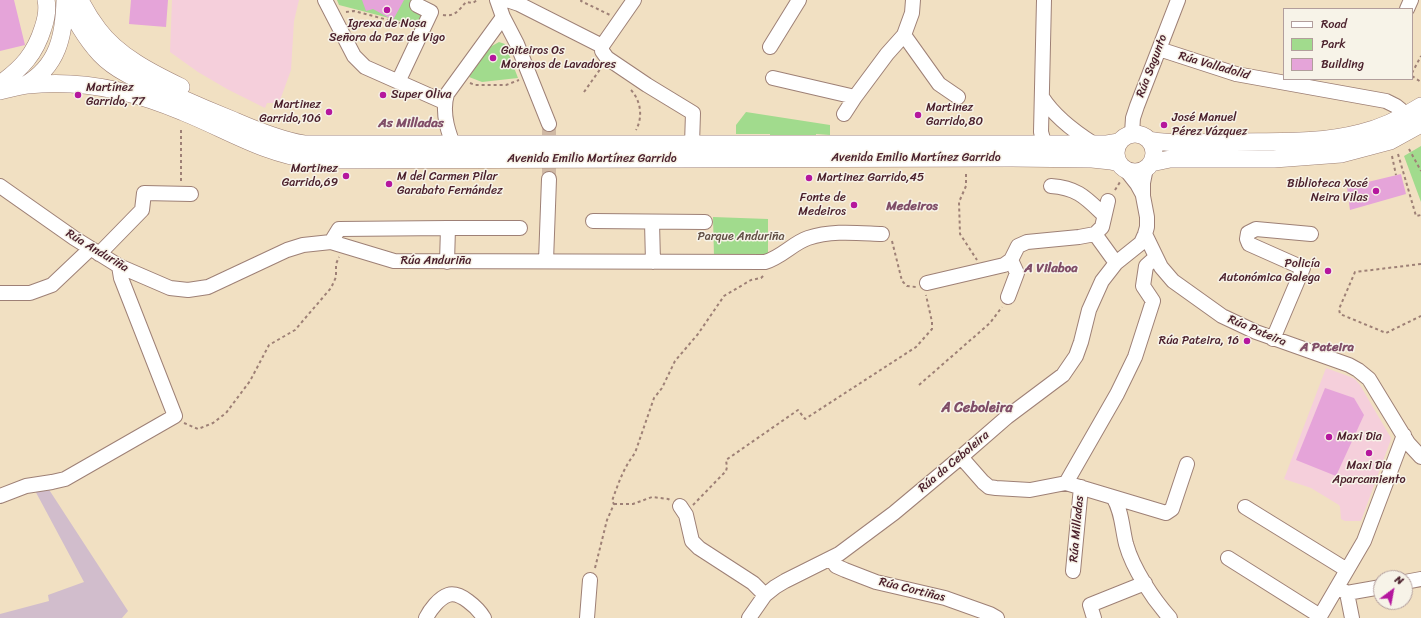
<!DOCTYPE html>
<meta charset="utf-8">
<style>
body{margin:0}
#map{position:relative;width:1421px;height:618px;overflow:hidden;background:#f1e0c2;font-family:Sriracha,sans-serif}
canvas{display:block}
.legend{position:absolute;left:1283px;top:8px;width:130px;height:72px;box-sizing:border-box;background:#f7f3e8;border:1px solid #b29e9c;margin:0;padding:5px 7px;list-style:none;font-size:12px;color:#4a1f2b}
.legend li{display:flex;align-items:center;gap:8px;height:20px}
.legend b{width:20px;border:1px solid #b29e9c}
.north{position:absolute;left:1373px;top:570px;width:40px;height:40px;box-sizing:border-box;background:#f7f3e8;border:1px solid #b29e9c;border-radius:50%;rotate:32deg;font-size:11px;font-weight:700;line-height:16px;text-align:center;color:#4a1f2b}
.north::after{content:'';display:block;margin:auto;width:14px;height:18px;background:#b5179e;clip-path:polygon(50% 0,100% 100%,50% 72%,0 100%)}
</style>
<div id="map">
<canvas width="1421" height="618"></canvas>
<ul class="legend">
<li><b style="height:5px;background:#fff"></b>Road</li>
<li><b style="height:11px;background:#a1db8d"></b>Park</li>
<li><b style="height:11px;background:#e5a4d9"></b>Building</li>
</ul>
<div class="north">N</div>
</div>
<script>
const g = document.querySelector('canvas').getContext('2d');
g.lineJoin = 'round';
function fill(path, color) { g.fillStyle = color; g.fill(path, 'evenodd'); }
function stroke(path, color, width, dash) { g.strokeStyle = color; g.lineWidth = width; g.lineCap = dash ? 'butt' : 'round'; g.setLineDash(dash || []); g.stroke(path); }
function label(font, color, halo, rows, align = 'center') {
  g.font = font + ' Sriracha,sans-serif'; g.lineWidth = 3; g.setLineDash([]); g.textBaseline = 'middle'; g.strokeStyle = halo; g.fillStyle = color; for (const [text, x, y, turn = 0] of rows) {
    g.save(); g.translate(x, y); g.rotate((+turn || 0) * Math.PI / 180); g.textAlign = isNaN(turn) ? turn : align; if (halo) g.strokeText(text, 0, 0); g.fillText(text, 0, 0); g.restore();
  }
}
const built = new Path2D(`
 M172,0H299L294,21L291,70L279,103H267L265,108L227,89L198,72L170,52Z
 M1326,368L1348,376L1355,379L1360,385L1391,438L1390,442L1361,521H1345L1341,519L1340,507L1339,505L1311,488L1284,479Z`);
const industrial = new Path2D(`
 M32,485H46L128,611L122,618H0V614L49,601L48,595L84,582Z`);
const green = new Path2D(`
 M337,0H416L413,8L422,16L416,25L339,5Z
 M499,42L505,44L518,78L482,82L469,77L490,47Z
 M746,112L830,125V135L816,134V137H770V134H736V125Z
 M1421,146V202L1404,156Z
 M713,217L768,219V255L714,256Z`);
const building = new Path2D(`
 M0,0H14L25,45L0,51Z
 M131,0H168L166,27L129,24Z
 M362,0H404L393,20L373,9L366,11Z
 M1401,174L1406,194L1350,210L1347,187Z
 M1325,388L1354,398L1364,415L1336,476L1296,460Z`);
const minorTunnel = new Path2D(`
 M549,179V124`);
const path = new Path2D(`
 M582,0L581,1L610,15
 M346,12L354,11L411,26
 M443,15C455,17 459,10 466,2L473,3L477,0
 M1412,73L1421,56
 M1412,76L1421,82
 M470,83L475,85H506L519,80
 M631,90C641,101 643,117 636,130
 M584,92L601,68
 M1409,149L1421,171
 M1398,154L1416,216L1421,215
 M1392,156L1396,175
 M966,174V186L959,202L960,234L977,260
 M181,181V127
 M1115,190L1120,182
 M892,241L902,281L907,286L916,287
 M1421,264L1355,272L1339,309L1340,314L1386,333L1421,316
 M919,385L990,323L1002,307
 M184,423L198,429L213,423L226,413L250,381L269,345L295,330L331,288L336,277V264L339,257
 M614,504H633L652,497L668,499L670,500
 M693,505L726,471L727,467L726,460L798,410L805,419L916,347L932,329V322L926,295
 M595,568L607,520L614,504L612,501C618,484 624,467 635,453L654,398L662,388L675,361L698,334L724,296L751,280L761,278L764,275`);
const minor = new Path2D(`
 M325,0L354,56L365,67L444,102
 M497,0L503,17L517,44L549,124
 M507,0L519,4L602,46
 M634,0L602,46V51L607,58L647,85L693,113L692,144
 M1044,0L1041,132L1043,139L1052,150
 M1407,9L1411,0
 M904,35L939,84L958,97
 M770,47L799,0
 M1159,49L1236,74L1386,101L1396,106L1407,115
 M773,78L855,97L887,54L904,35L912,13L913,0
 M398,82L431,12L417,5
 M1042,97C1054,116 1075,132 1094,144
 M844,114L855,97
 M1132,133L1133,118L1137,106L1178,0
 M457,154C449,135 441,114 447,94L503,17
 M1126,170L1137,184L1143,195
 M0,186L74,238L119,266L170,288L188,290L208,287L287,250L303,245L331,242L394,261L765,262C782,257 793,243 808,238C832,230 857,233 882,234
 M1051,186C1078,188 1086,198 1104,215
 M1108,201L1102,227L1095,234L1116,263
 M593,221L705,222
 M652,222L653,262
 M448,228H520
 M1145,234L1161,267L1173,281L1222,316L1256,332L1349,365L1358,370L1369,379L1408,443L1421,457
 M331,242L339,229L448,228L447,262
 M99,254L142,210L144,193L191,194
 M546,261L549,179
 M927,283L1004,265L1011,260L1018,246L1027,242L1079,237L1095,234
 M0,293H30L52,285L90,249
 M1008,297L1017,273L1011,260
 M1273,339L1303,268L1249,244L1247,239L1248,233L1256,229L1311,234
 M961,457L983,482L989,487L996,488L1030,490L1066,483L1166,513L1172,509L1187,464
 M1066,483L1117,394L1135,357L1153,301L1143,286L1146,266L1156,257
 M0,496L26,486L52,482L65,479L175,416L121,278L119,266
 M1113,497C1122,511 1122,528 1126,544C1133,569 1153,599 1170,618
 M680,506L686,515L692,541L699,548L753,583L765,595
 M1245,507L1347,570
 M831,558L836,566L845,570L876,582L945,598L990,614L997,618
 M1228,558L1320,616
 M1073,571L1081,487
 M1405,582L1421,579
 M1337,587L1347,593L1352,618
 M1347,593L1381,587
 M426,618C430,610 439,598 448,595C460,591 478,608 484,618
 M587,618L590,580
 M749,618L765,595L775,587L785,581L839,554L894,513L961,457L1007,417L1063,375L1076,356L1081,342L1089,310L1102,281L1116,263L1141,243L1145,234L1147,227V217L1143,196V183L1146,168
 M1094,618L1090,605L1145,583
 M1319,618L1364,541L1404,435`);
const major = new Path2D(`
 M65,0C75,19 85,38 100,54C120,75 150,84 176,96C196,105 215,113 235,121C258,131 280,140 304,144H1107L1119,142
 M80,0C85,10 91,20 98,29C118,56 152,73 181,87
 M0,84C22,68 35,54 43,28C46,19 48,9 46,0
 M25,85C58,66 64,36 65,0
 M0,91C9,89 18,86 27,85C80,79 134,91 183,112C228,130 264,154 313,160L1012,158L1092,159L1111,161L1119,163
 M1116 153a19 19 0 1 1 38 0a19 19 0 1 1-38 0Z
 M1149,140C1175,145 1203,142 1229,142C1272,141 1318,144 1360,133C1381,128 1402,118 1421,106
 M1151,163L1170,159H1274L1341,154L1390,141L1421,124`);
const markers = [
 [387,10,4,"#b5179e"],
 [493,58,4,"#b5179e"],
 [78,95,4,"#b5179e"],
 [383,95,4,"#b5179e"],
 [329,112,4,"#b5179e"],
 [918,115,4,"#b5179e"],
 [1164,125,4,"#b5179e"],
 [346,176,4,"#b5179e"],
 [809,178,4,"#b5179e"],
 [389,184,4,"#b5179e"],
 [1376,191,4,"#b5179e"],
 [854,205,4,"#b5179e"],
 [1328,271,4,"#b5179e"],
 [1247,341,4,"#b5179e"],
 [1329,437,4,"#b5179e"],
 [1369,453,4,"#b5179e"]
];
const poiNames = [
 ["Igrexa de Nosa",387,24,"center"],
 ["Señora da Paz de Vigo",387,38,"center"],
 ["Gaiteiros Os",501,51],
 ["Morenos de Lavadores",501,65],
 ["Martínez",86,88],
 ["Garrido, 77",86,102],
 ["Super Oliva",391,95],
 ["Martinez",321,105,"right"],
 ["Garrido,106",321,119,"right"],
 ["Martinez",926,108],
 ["Garrido,80",926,122],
 ["José Manuel",1172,118],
 ["Pérez Vázquez",1172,132],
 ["Martinez",338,169,"right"],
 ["Garrido,69",338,183,"right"],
 ["M del Carmen Pilar",397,177],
 ["Garabato Fernández",397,191],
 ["Martinez Garrido,45",817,178],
 ["Biblioteca Xosé",1368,184,"right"],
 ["Neira Vilas",1368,198,"right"],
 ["Fonte de",846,198,"right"],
 ["Medeiros",846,212,"right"],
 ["Policía",1320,264,"right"],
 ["Autonómica Galega",1320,278,"right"],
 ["Rúa Pateira, 16",1239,341,"right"],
 ["Maxi Dia",1337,437],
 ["Maxi Dia",1369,466,"center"],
 ["Aparcamiento",1369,480,"center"]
];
const streetNames = [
 ["Rúa Sagunto",1152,66,-69],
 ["Rúa Valladolid",1214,66,16],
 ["Avenida Emilio Martínez Garrido",916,158],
 ["Avenida Emilio Martínez Garrido",592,159],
 ["Rúa Anduriña",97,251,31],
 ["Rúa Anduriña",436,261],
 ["Rúa Pateira",1257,331,23],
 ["Rúa da Ceboleira",954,462,-40],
 ["Rúa Milladas",1077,529,-85],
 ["Rúa Cortiñas",912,590,14]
];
const parkNames = [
 ["Parque Anduriña",741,237]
];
const neighbourhoodNames = [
 ["As Milladas",411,124],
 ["Medeiros",912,207],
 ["A Vilaboa",1051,269],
 ["A Pateira",1327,348]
];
const quarterNames = [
 ["A Ceboleira",977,408]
];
fill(built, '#f5cfdb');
fill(industrial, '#d1bdcc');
fill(green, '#a1db8d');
fill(building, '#e5a4d9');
stroke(minorTunnel, '#d0b9a4', 14, [14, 7]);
stroke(minor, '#9e8076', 16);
stroke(major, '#9e8076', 18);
stroke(path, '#9e8076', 2, [3, 3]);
stroke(minor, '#fff', 14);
stroke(major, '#fff', 17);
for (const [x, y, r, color] of markers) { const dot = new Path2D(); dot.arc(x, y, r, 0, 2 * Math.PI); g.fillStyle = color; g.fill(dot); stroke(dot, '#f7f3e8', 1.5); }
label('12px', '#4a1f2b', '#f7f3e8', poiNames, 'left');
label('12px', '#4a1f2b', '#f7f3e8', streetNames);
label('12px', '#604e44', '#f7f3e8', parkNames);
label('bold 13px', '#804e68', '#f7f3e8', neighbourhoodNames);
label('bold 14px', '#804e68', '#f7f3e8', quarterNames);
</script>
